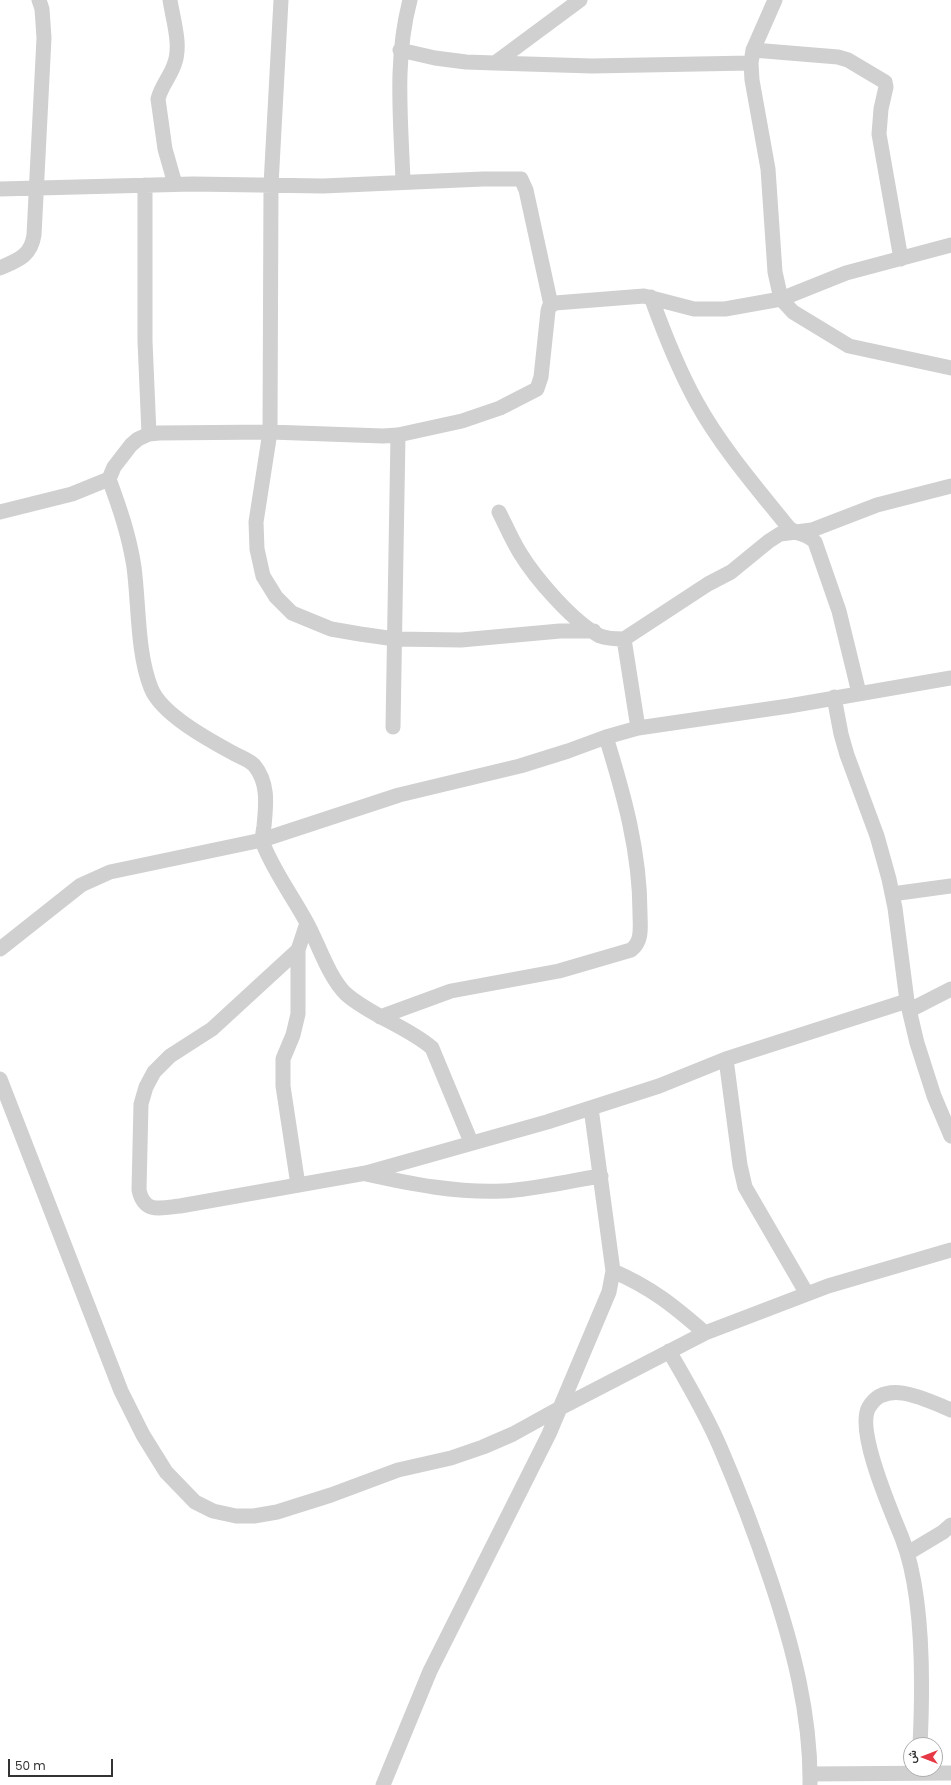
<!DOCTYPE html>
<meta charset="utf-8">
<style>
body{margin:0}
#map{position:relative;width:951px;height:1785px;overflow:hidden;background:#fff;font-family:Poppins,Vazirmatn,sans-serif}
canvas{display:block}
.north{position:absolute;left:903px;top:1737px;width:40px;height:40px;box-sizing:border-box;background:#fff;border:1px solid #adadad;border-radius:50%;rotate:270deg;font-size:11px;font-weight:700;line-height:16px;text-align:center;color:#333}
.north::after{content:'';display:block;margin:auto;width:14px;height:18px;background:#e63946;clip-path:polygon(50% 0,100% 100%,50% 72%,0 100%)}
.scale{position:absolute;left:8px;top:1759px;width:105px;height:18px;box-sizing:border-box;border:2px solid #333;border-top:0;padding-left:5px;font-size:12px;line-height:14px;white-space:nowrap;color:#333;-webkit-text-stroke:3px #fff;paint-order:stroke}
</style>
<div id="map">
<canvas width="951" height="1785"></canvas>
<div class="north">ش</div>
<div class="scale">50 m</div>
</div>
<script>
const g = document.querySelector('canvas').getContext('2d');
g.lineJoin = 'round';
function stroke(path, color, width, dash) { g.strokeStyle = color; g.lineWidth = width; g.lineCap = dash ? 'butt' : 'round'; g.setLineDash(dash || []); g.stroke(path); }
const street = new Path2D(`
 M170,0C173,20 182,46 174,65C170,77 161,86 158,99L165,149L175,184
 M281,0L271,185L270,432L256,522L257,549L263,576L276,597L292,613L331,629L360,634L395,639L461,640L560,631H594
 M775,0L753,50L751,63L752,80L768,169L775,272L781,299L793,312L849,346L951,368
 M400,50L435,58L466,62L495,63L592,66L751,63
 M753,50L838,57L848,60L885,82L886,87L881,109L879,134L901,259
 M495,63L580,0
 M403,182C401,121 394,60 410,0
 M145,185V341L149,434
 M0,189L193,184L323,186L483,179H521L526,190L551,305
 M0,268C18,260 31,256 34,235L44,38L42,9L39,0
 M651,297C664,333 678,369 697,403C722,448 757,488 789,528C797,535 808,533 815,542L839,611L859,693
 M109,479C120,509 129,535 134,567C139,605 137,653 151,688C161,714 209,740 233,753C240,757 249,760 254,765C269,783 266,805 264,826C263,833 261,840 264,846C275,873 293,897 307,923C318,943 329,978 346,994C371,1016 408,1027 432,1048L471,1142
 M0,512L72,494L109,479L114,467L131,445L138,439L149,434L159,433L270,432L383,436L398,435L462,421L500,408L537,389L541,377L548,311L549,307L555,303L644,296L694,309H725L781,299L846,273L951,245
 M499,512C506,526 512,540 520,553C536,579 573,622 600,636C608,639 616,639 624,639L708,584L731,572L769,541L780,534L812,530L877,505L951,486
 M624,639L638,728
 M834,697L841,734L847,755L877,836L889,879L895,908L907,1001L917,1043L934,1096L951,1136
 M393,727L398,435
 M892,894L951,886
 M0,949L81,885L110,872L262,840L399,795L520,766L568,751L606,737L638,728L789,706L951,678
 M298,950L212,1029L170,1056L154,1072L146,1087L141,1104L139,1190C144,1214 161,1208 180,1206L366,1173L547,1122L659,1086L726,1059L907,1001
 M910,1010L951,989
 M380,1017L451,991L559,971L631,950C643,941 640,926 640,913C640,852 624,795 606,737
 M726,1059L740,1165L745,1187L807,1294
 M0,1079L121,1391L143,1435L166,1472L195,1502L213,1511L236,1516H254L277,1512L331,1495L398,1470L451,1458L483,1447L513,1434L560,1408L705,1333L828,1286L951,1250
 M366,1174C411,1184 457,1193 503,1191C536,1189 568,1181 601,1176
 M298,1185L283,1086V1059L293,1035L298,1014V950L307,923
 M613,1271C652,1288 674,1306 705,1333
 M669,1351C687,1382 706,1414 720,1447C739,1491 756,1536 771,1581C793,1647 811,1715 810,1785
 M908,1553L943,1532L951,1525
 M920,1745C923,1684 924,1594 902,1538C892,1513 855,1430 869,1407C886,1378 927,1400 951,1410
 M811,1774L951,1773
 M383,1785L430,1671L549,1434L609,1292L613,1271L591,1108`);
stroke(street, '#d0d0d0', 15);
</script>
